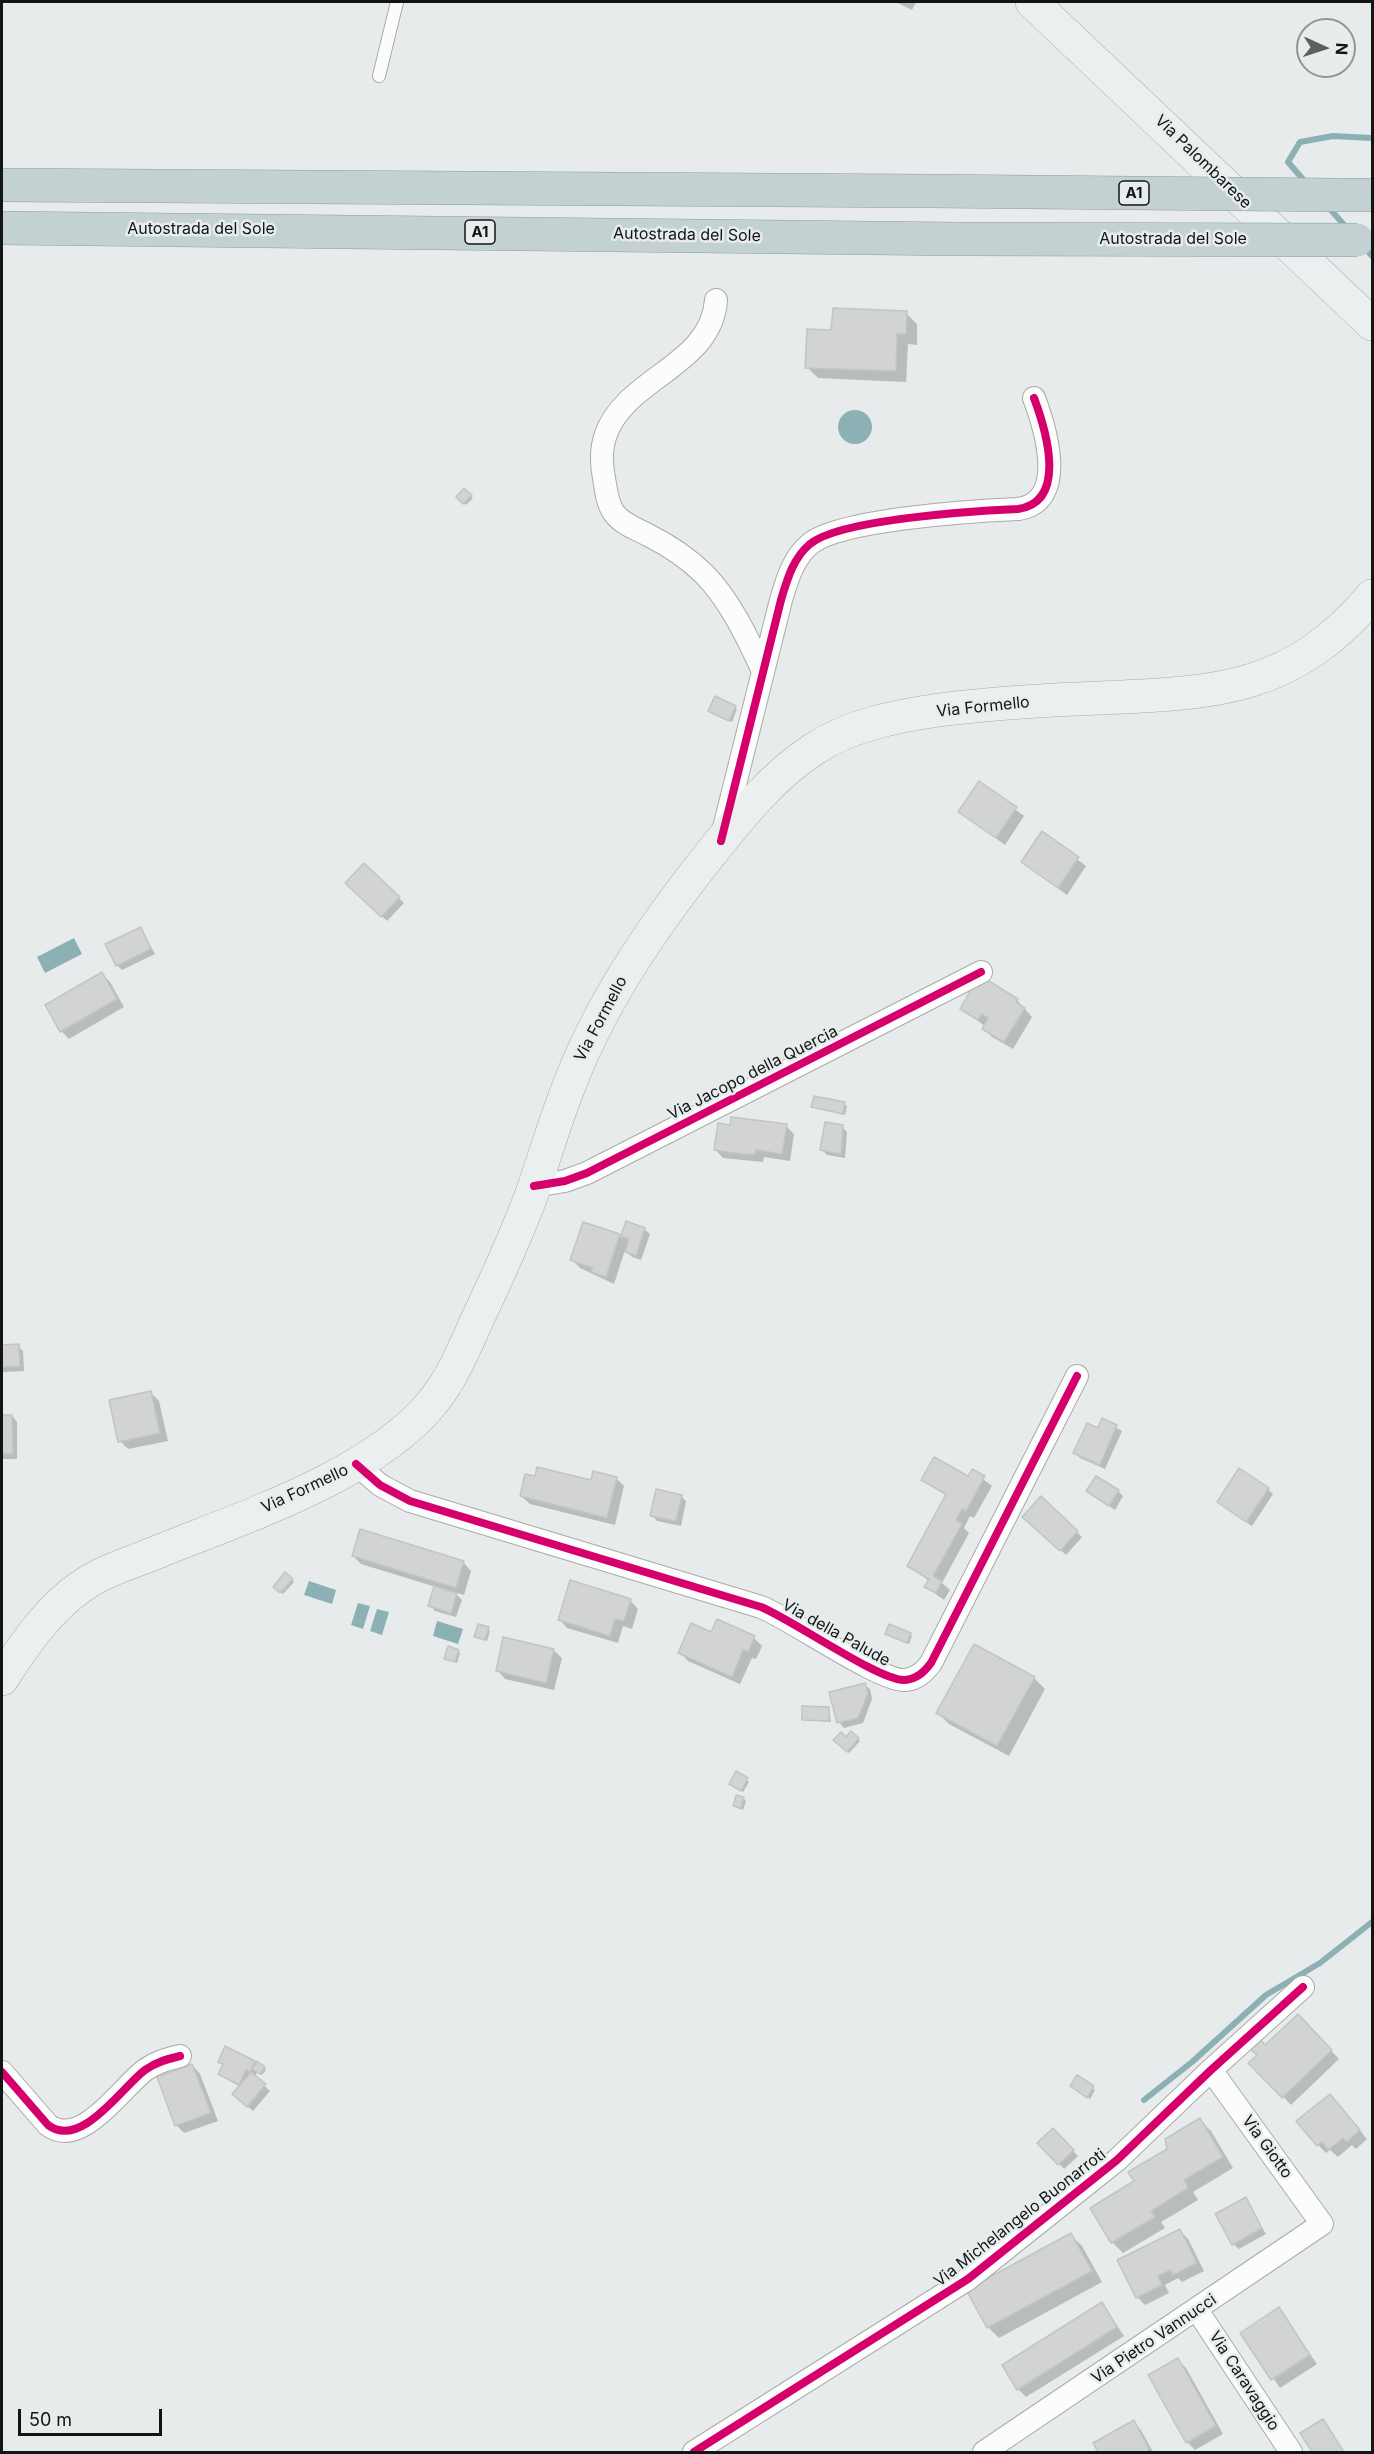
<!DOCTYPE html>
<style>
body{margin:0}
#map{position:relative;width:1374px;height:2454px;overflow:hidden;background:#e8ebeb;font-family:Inter,sans-serif}
canvas{display:block}
.frame{position:absolute;inset:0;border:3px solid #131515;pointer-events:none}
.north{position:absolute;left:1296px;top:18px;width:60px;height:60px;box-sizing:border-box;background:#e7ecec;border:2px solid #929696;border-radius:50%;rotate:93deg;font-size:16px;font-weight:700;line-height:24px;text-align:center;color:#131515}
.north::after{content:'';display:block;margin:auto;width:21px;height:27px;background:#5e6060;clip-path:polygon(50% 0,100% 100%,50% 72%,0 100%)}
.scale{position:absolute;left:18px;top:2409px;width:144px;height:27px;box-sizing:border-box;border:3px solid #131515;border-top:0;padding-left:8px;font-size:18px;line-height:21px;white-space:nowrap;color:#131515;-webkit-text-stroke:4px #e7ecec;paint-order:stroke}
</style>
<div id="map">
<canvas width="1374" height="2454"></canvas>
<div class="frame"></div>
<div class="north">N</div>
<div class="scale">50 m</div>
</div>
<script>
const g = document.querySelector('canvas').getContext('2d');
g.lineJoin = 'round';
function fill(path, color) { g.fillStyle = color; g.fill(path, 'evenodd'); }
function stroke(path, color, width, dash) { g.strokeStyle = color; g.lineWidth = width; g.lineCap = dash ? 'butt' : 'round'; g.setLineDash(dash || []); g.stroke(path); }
function label(font, color, halo, rows, align = 'center') {
  g.font = font + ' Inter,sans-serif'; g.lineWidth = 5; g.setLineDash([]); g.textBaseline = 'middle'; g.strokeStyle = halo; g.fillStyle = color; for (const [text, x, y, turn = 0] of rows) {
    g.save(); g.translate(x, y); g.rotate((+turn || 0) * Math.PI / 180); g.textAlign = isNaN(turn) ? turn : align; if (halo) g.strokeText(text, 0, 0); g.fillText(text, 0, 0); g.restore();
  }
}
const water = new Path2D(`
 M838 427a17 17 0 1 1 34 0a17 17 0 1 1-34 0Z
 M74,938L82,954L45,973L37,957Z
 M309,1581L336,1590L332,1604L304,1595Z
 M358,1603L370,1606L363,1629L351,1625Z
 M377,1609L389,1612L382,1635L370,1631Z
 M437,1621L463,1629L458,1644L433,1636Z`);
const shadow = new Path2D(`
 M896,2H916L912,10Z
 M906,313L917,324V345L908,344L906,382L818,378L807,367L833,332Z
 M464,490L473,498L466,505L458,497Z
 M735,707L737,709L732,722L712,713Z
 M980,783L1024,816L1005,845L960,812Z
 M1042,833L1086,866L1067,895L1022,862Z
 M364,865L404,903L387,921L347,883Z
 M141,929L155,954L122,970L117,965Z
 M102,974L110,982L124,1007L69,1039L61,1031Z
 M1017,1000L1032,1017L1013,1049L992,1037L984,1028L985,1026L961,1009Z
 M844,1104L847,1106L845,1115L813,1107Z
 M731,1126H786L794,1134L790,1161L764,1157L763,1162L723,1158L715,1149Z
 M842,1127L847,1132L845,1158L827,1155L822,1150Z
 M627,1223L644,1229L650,1234L641,1260L632,1257L625,1250L614,1284L580,1268L572,1260L619,1235L622,1238Z
 M2,1346H18L23,1351L24,1371L2,1372Z
 M151,1393L159,1401L168,1441L128,1449L120,1441Z
 M2,1416H12L17,1422V1459H2Z
 M1103,1420L1122,1431L1105,1469L1080,1458L1075,1453L1099,1430Z
 M972,1471L992,1486L974,1518L970,1516L964,1528L969,1533L942,1583L950,1590L944,1600L926,1587L929,1581L909,1566L947,1496L923,1480L969,1478Z
 M616,1478L624,1486L615,1525L530,1504L521,1496Z
 M1268,1489L1273,1494L1252,1526L1224,1507Z
 M1088,1491H1118L1123,1496L1115,1510Z
 M681,1496L686,1501L681,1526L657,1521L652,1515Z
 M1041,1498L1082,1537L1066,1555L1024,1516Z
 M353,1556L463,1562L471,1571L464,1595L454,1592L462,1600L456,1617L435,1611L430,1605L436,1587L361,1564Z
 M285,1574L294,1582L283,1594L275,1586Z
 M630,1600L638,1609L632,1629L623,1626L618,1643L567,1628L559,1619Z
 M488,1629L490,1631L487,1641L476,1636Z
 M712,1634L754,1638L762,1646L756,1659L752,1658L740,1684L688,1661L680,1652Z
 M887,1634H910L912,1636L909,1644Z
 M553,1650L562,1658L554,1690L505,1679L497,1670Z
 M458,1651L460,1653L457,1663L446,1658Z
 M1034,1678L1045,1689L1009,1756L949,1724L938,1713Z
 M864,1684L870,1689L872,1699L863,1723L844,1728L839,1722Z
 M829,1708L831,1722L804,1720Z
 M852,1733L860,1741L849,1753L835,1740L846,1739Z
 M737,1773L749,1782L743,1792L733,1786Z
 M743,1799L746,1801L743,1810L737,1808L735,1806Z
 M1298,2016L1339,2059L1291,2105L1251,2063Z
 M220,2061L254,2062L266,2070L262,2075L257,2072L255,2077L270,2091L253,2111L239,2099L240,2087L220,2074L224,2065Z
 M192,2065L200,2074L218,2121L184,2133L176,2125Z
 M1077,2077L1095,2090L1090,2099L1074,2088Z
 M1338,2104L1367,2139L1356,2149L1352,2145L1338,2157L1330,2150L1326,2153L1318,2145Z
 M1200,2120L1211,2131L1233,2168L1193,2192L1198,2200L1161,2222L1165,2228L1123,2253L1112,2242L1092,2208L1136,2181Z
 M1052,2130L1078,2156L1064,2169L1039,2143Z
 M1245,2199L1266,2234L1239,2249L1233,2244Z
 M1180,2231L1188,2239L1204,2271L1182,2282L1178,2278L1165,2285L1169,2293L1145,2305L1137,2297Z
 M1071,2235L1082,2246L1102,2282L999,2338L988,2327L968,2291Z
 M1102,2304L1124,2336L1026,2397L1018,2389Z
 M1278,2309L1317,2364L1280,2388L1242,2333Z
 M1178,2360L1186,2368L1223,2434L1195,2450L1187,2442Z
 M1133,2422L1141,2430L1153,2452H1100L1095,2443Z`);
const stream = new Path2D(`
 M1307,184L1288,162L1300,142L1333,136L1372,138
 M1328,207L1347,228
 M1364,247L1372,256
 M1144,2100L1192,2062L1266,1995L1320,1963L1372,1922`);
const building = new Path2D(`
 M833,308L907,311L906,334H897L896,371L805,368L807,329L831,330Z
 M464,488L472,495L463,504L456,497Z
 M715,696L736,706L729,721L708,711Z
 M979,781L1017,807L996,838L958,812Z
 M1042,831L1079,857L1058,888L1021,862Z
 M364,863L400,897L381,917L345,883Z
 M141,927L151,949L116,966L105,944Z
 M102,972L117,999L60,1032L45,1005Z
 M979,975L1018,999L1016,1002L1025,1008L1004,1042L982,1029L988,1018L982,1014L978,1020L960,1009Z
 M814,1096L845,1102L843,1114L811,1107Z
 M731,1117L787,1124L782,1154L756,1150L755,1155L742,1154L714,1150L718,1123L730,1125Z
 M825,1122L843,1125L841,1154L820,1150Z
 M626,1221L645,1228L636,1256L625,1252L629,1239L621,1236Z
 M583,1222L620,1234L606,1277L591,1272L593,1268L570,1260Z
 M19,1344L20,1366L2,1367V1345Z
 M151,1391L160,1433L118,1442L109,1400Z
 M2,1415H12L13,1454H2Z
 M1102,1418L1117,1425L1100,1465L1073,1453L1087,1423L1098,1428Z
 M934,1457L968,1476L972,1469L985,1476L966,1511L962,1509L956,1520L962,1524L933,1576L942,1581L936,1593L924,1587L929,1579L907,1566L946,1494L921,1480Z
 M537,1467L591,1480L593,1471L617,1477L607,1518L520,1496L525,1474L535,1476Z
 M1239,1468L1269,1488L1246,1522L1217,1502Z
 M1096,1476L1119,1490L1109,1506L1086,1491Z
 M656,1489L682,1495L676,1521L650,1516Z
 M1041,1496L1078,1531L1060,1551L1022,1517Z
 M360,1529L464,1561L456,1588L352,1556Z
 M285,1572L293,1579L280,1593L273,1587Z
 M570,1580L631,1599L624,1621L615,1619L610,1636L558,1620Z
 M434,1586L457,1593L451,1613L428,1606Z
 M717,1619L755,1636L748,1652L743,1650L732,1677L678,1653L691,1623L711,1632Z
 M478,1624L489,1627L485,1640L474,1637Z
 M889,1624L911,1633L907,1643L885,1634Z
 M503,1637L554,1649L546,1683L496,1671Z
 M974,1644L1035,1677L997,1746L936,1713Z
 M448,1646L459,1650L455,1662L444,1659Z
 M865,1683L868,1693L858,1718L837,1723L829,1692Z
 M802,1706L829,1707V1721L802,1720Z
 M851,1731L859,1738L847,1752L833,1740L841,1732L846,1737Z
 M736,1771L748,1778L741,1791L729,1784Z
 M736,1795L744,1797L741,1808L733,1806Z
 M1298,2014L1332,2050L1282,2098L1248,2063L1257,2055L1249,2048L1259,2038L1265,2045Z
 M225,2046L255,2061L250,2072L246,2070L239,2085L218,2074L223,2064L218,2062Z
 M257,2061L265,2067L260,2074L252,2069Z
 M192,2064L211,2113L175,2126L157,2077Z
 M251,2072L266,2084L247,2107L232,2094Z
 M1077,2075L1094,2086L1087,2098L1070,2086Z
 M1330,2094L1360,2130L1347,2142L1343,2138L1328,2150L1322,2142L1317,2146L1296,2121Z
 M1200,2118L1223,2157L1184,2180L1188,2188L1151,2211L1155,2217L1111,2243L1090,2208L1134,2181L1128,2172L1167,2149L1165,2139Z
 M1053,2128L1074,2150L1058,2165L1037,2143Z
 M1246,2197L1262,2228L1232,2245L1215,2214Z
 M1180,2229L1197,2263L1173,2275L1171,2270L1158,2276L1162,2285L1136,2298L1117,2260Z
 M1071,2233L1092,2271L987,2328L966,2290Z
 M1102,2302L1117,2327L1017,2390L1002,2365Z
 M1279,2307L1310,2355L1271,2380L1240,2333Z
 M1178,2358L1216,2426L1186,2443L1148,2375Z
 M1323,2419L1344,2452H1312L1300,2433Z
 M1134,2420L1149,2449L1147,2452H1098L1093,2443Z`);
const service = new Path2D(`
 M379,76L397,2`);
const minor = new Path2D(`
 M716,300C712,365 626,378 606,434C601,448 601,463 604,478C606,490 607,503 614,513C622,524 637,529 648,535C668,545 688,558 704,574C730,600 748,639 763,671
 M723,832L781,600C787,580 793,558 810,544C840,519 975,511 1018,509C1068,502 1046,430 1034,398
 M534,1186L565,1181L587,1173L981,972
 M356,1464L380,1485L410,1501L761,1607C793,1620 881,1682 905,1680C917,1679 924,1672 931,1663L1077,1376
 M2,2072L48,2125C81,2150 122,2087 145,2070C156,2062 168,2059 180,2056
 M1197,2310L1291,2452
 M694,2452L968,2279L1117,2160L1211,2070L1303,1987
 M984,2452L1322,2224L1211,2070`);
const secondary = new Path2D(`
 M1032,2L1372,324
 M2,1679C23,1646 49,1608 82,1586C104,1570 134,1562 160,1551C244,1517 373,1475 432,1403C452,1379 464,1349 477,1320C496,1280 514,1240 530,1199C543,1163 553,1127 567,1091C599,1005 651,929 708,857C739,818 771,777 814,749C850,725 897,716 939,710C993,703 1046,700 1100,698C1216,693 1292,691 1372,596`);
const motorway = new Path2D(`
 M2,185L929,191
 M1338,195H1372
 M2,228L959,239`);
const motorwayBridge = new Path2D(`
 M929,191L1338,195
 M959,239L1357,240`);
const cycleway = new Path2D(`
 M721,841L781,600C787,580 793,558 810,544C840,519 975,511 1018,509C1068,502 1046,430 1034,398
 M534,1186L565,1181L587,1173L981,972
 M356,1464L380,1485L410,1501L761,1607C793,1620 881,1682 905,1680C917,1679 924,1672 931,1663L1077,1376
 M2,2072L48,2125C81,2150 122,2087 145,2070C156,2062 168,2059 180,2056
 M694,2452L968,2279L1117,2160L1211,2070L1303,1987`);
const shields = [
 [1134,193,30],
 [480,232,30]
];
const shieldNames = [
 ["A1",1134,193],
 ["A1",480,232]
];
const streetNames = [
 ["Via Palombarese",1203,162,44],
 ["Autostrada del Sole",201,229],
 ["Autostrada del Sole",687,235,1],
 ["Autostrada del Sole",1173,239],
 ["Via Formello",983,707,-6],
 ["Via Formello",601,1019,-62],
 ["Via Jacopo della Quercia",753,1073,-27],
 ["Via Formello",305,1489,-25],
 ["Via della Palude",836,1633,29],
 ["Via Giotto",1267,2147,54],
 ["Via Michelangelo Buonarroti",1020,2218,-38],
 ["Via Pietro Vannucci",1154,2339,-34],
 ["Via Caravaggio",1244,2381,57]
];
fill(water, '#8bb1b4');
fill(shadow, '#0003');
stroke(stream, '#8bb1b4', 6);
fill(building, '#d2d4d4');
stroke(building, '#c3c4c4', 1.5);
stroke(service, '#a9abab', 14);
stroke(minor, '#a9abab', 24);
stroke(secondary, '#a9abab', 34);
stroke(motorway, '#8b9b9d', 34);
stroke(service, '#fcfcfc', 12);
stroke(minor, '#fcfcfc', 22);
stroke(secondary, '#ebefef', 33);
stroke(motorway, '#c3d1d2', 33);
stroke(motorwayBridge, '#8b9b9d', 34, []);
stroke(motorwayBridge, '#c3d1d2', 33);
stroke(cycleway, '#d6006c', 8);
for (const [x, y, w] of shields) { const box = new Path2D(); box.roundRect(x - w / 2, y - 12, w, 24, 4.5); g.fillStyle = '#e7ecec'; g.fill(box); stroke(box, '#131515', 1.5); }
label('bold 15px', '#131515', null, shieldNames);
label('16px', '#131515', '#e7ecec', streetNames);
</script>
